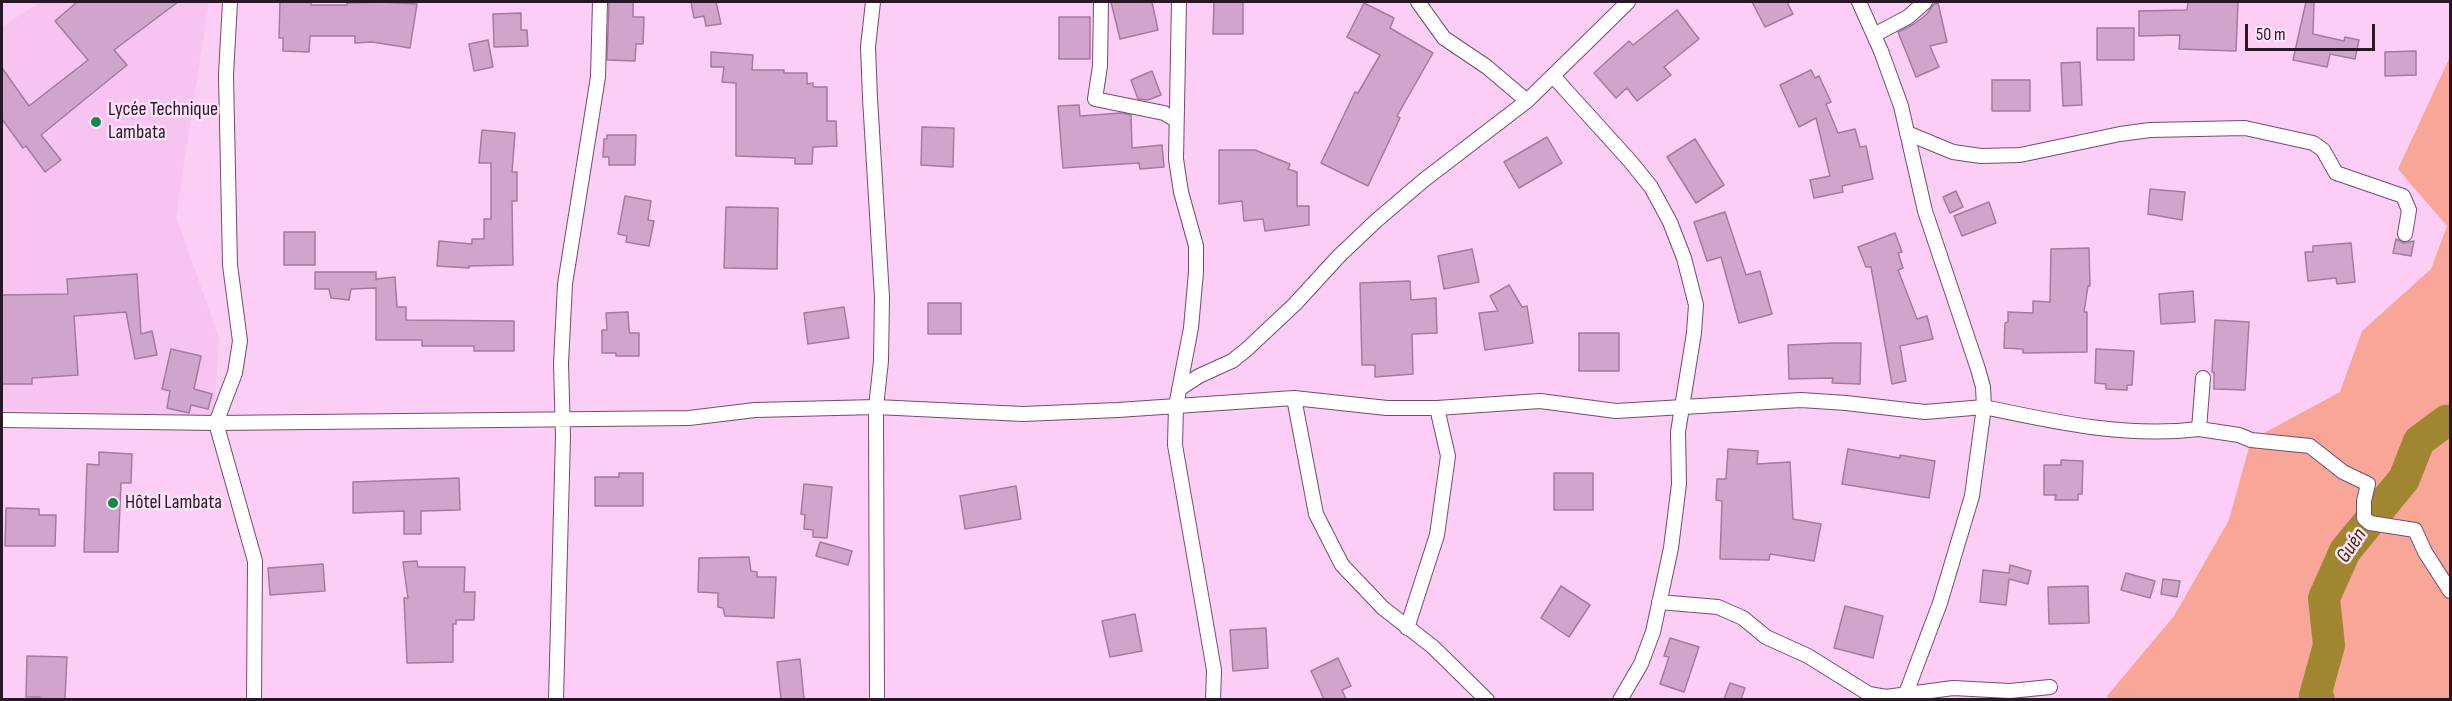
<!DOCTYPE html>
<meta charset="utf-8">
<style>
body{margin:0}
#map{position:relative;width:2452px;height:701px;overflow:hidden;background:#fccef5;font-family:"Sofia Sans Condensed",sans-serif}
canvas{display:block}
.frame{position:absolute;inset:0;border:3px solid #281726;pointer-events:none}
.scale{position:absolute;left:2245px;top:24px;width:130px;height:27px;box-sizing:border-box;border:3px solid #281726;border-top:0;padding-left:8px;font-size:18px;line-height:21px;white-space:nowrap;color:#281726;-webkit-text-stroke:4px #fee2fa;paint-order:stroke}
</style>
<div id="map">
<canvas width="2452" height="701"></canvas>
<div class="frame"></div>
<div class="scale">50 m</div>
</div>
<script>
const g = document.querySelector('canvas').getContext('2d');
g.lineJoin = 'round';
function fill(path, color) { g.fillStyle = color; g.fill(path, 'evenodd'); }
function stroke(path, color, width, dash) { g.strokeStyle = color; g.lineWidth = width; g.lineCap = dash ? 'butt' : 'round'; g.setLineDash(dash || []); g.stroke(path); }
function label(font, color, halo, rows, align = 'center') {
  g.font = font + ' "Sofia Sans Condensed",sans-serif'; g.lineWidth = 5; g.setLineDash([]); g.textBaseline = 'middle'; g.strokeStyle = halo; g.fillStyle = color; for (const [text, x, y, turn = 0] of rows) {
    g.save(); g.translate(x, y); g.rotate((+turn || 0) * Math.PI / 180); g.textAlign = isNaN(turn) ? turn : align; if (halo) g.strokeText(text, 0, 0); g.fillText(text, 0, 0); g.restore();
  }
}
const built = new Path2D(`
 M40,2H209L176,216L219,338L215,403L210,416L2,409V27Z`);
const green = new Path2D(`
 M2450,57V699L2109,700L2107,696L2174,616L2229,520L2251,440L2340,392L2362,331L2431,269L2447,226L2398,169Z`);
const river = new Path2D(`
 M2319,700L2315,696L2329,645L2324,598L2345,551L2404,479L2419,441L2446,421L2450,423`);
const building = new Path2D(`
 M77,2H178L114,50L127,65L41,135L61,160L45,172L26,146L23,148L2,119V68L29,106L88,60L55,21Z
 M280,2H311V5H347V3L381,2L417,4L410,48L372,42L355,43V36H310L309,52L283,51V38H279Z
 M609,2H633V17H644L643,44H636L635,61L607,60Z
 M691,2H716L721,24L706,26L704,16L694,18Z
 M1111,2H1152L1158,30L1120,39Z
 M1214,2H1243V34H1213Z
 M1752,2H1787L1793,14L1765,27Z
 M2188,2H2238L2236,51L2179,49L2180,35L2139,36V11L2187,10Z
 M2306,2H2314L2313,34L2344,41L2345,37L2359,40L2355,59L2330,54L2327,67L2293,60Z
 M1364,3L1394,18L1390,28L1433,53L1397,116L1400,118L1368,186L1321,163L1355,92L1358,93L1380,55L1347,37Z
 M1938,3L1947,42L1930,46L1939,67L1916,77L1898,32L1914,24L1927,14L1934,4Z
 M1677,10L1699,39L1664,67L1671,75L1637,101L1627,88L1616,98L1594,73L1629,41L1633,45Z
 M521,13V30H527L528,46L494,47L493,14Z
 M1059,17H1090V59H1059Z
 M2097,28H2134V60H2097Z
 M488,40L493,67L474,71L469,44Z
 M2416,51V75L2385,76V52Z
 M711,52L753,55L752,70H784V73H807V84L813,83V87H827V121H836L837,146L813,147L812,164H795V158L736,156V83L722,82L724,67H711Z
 M2080,62L2082,105L2063,106L2061,63Z
 M1811,70L1815,78L1819,76L1831,102L1826,104L1838,133L1855,129L1860,147L1866,146L1873,179L1842,186L1843,192L1814,198L1810,180L1830,176L1816,118L1799,127L1780,85Z
 M1152,71L1161,95L1148,100L1138,99L1131,80Z
 M1992,80H2030V111H1992Z
 M1079,105L1080,116L1121,113L1131,115L1132,148L1162,145L1164,167L1140,169L1139,163L1063,168L1058,106Z
 M922,127L954,128L953,167L921,165Z
 M482,130L515,133L512,172H517V201H512L513,265L469,266V268L437,266L439,241L472,244V239H484V219H491V163H479Z
 M607,135H636L635,165H609V157H603L604,139H607Z
 M1547,137L1562,163L1519,188L1504,162Z
 M1695,139L1724,185L1696,203L1667,157Z
 M1219,150H1255L1290,164L1288,169L1297,172V206H1309V225L1265,231L1263,219L1244,221L1242,201L1219,204Z
 M2150,189L2185,192L2182,220L2148,214Z
 M1956,191L1963,207L1950,213L1943,197Z
 M625,196L651,201L648,220L654,221L649,246L626,242L627,236L618,234Z
 M1989,202L1996,223L1962,236L1954,216Z
 M726,207L778,208L777,269L724,268Z
 M1725,212L1746,275L1760,271L1772,314L1739,323L1721,257L1707,261L1694,222Z
 M284,232H315V265H284Z
 M1895,233L1902,252L1898,253L1903,268L1898,270L1917,319L1927,316L1933,339L1900,346L1906,381L1892,384L1871,267H1866L1858,247Z
 M2396,239L2404,243L2414,241L2411,256L2393,253Z
 M2351,243L2355,282L2337,284L2336,278L2308,281L2305,252H2313V246Z
 M2089,248L2090,286H2088L2084,312H2087V352L2023,353V349L2004,348L2005,323L2008,322V312L2033,313V301L2050,302L2051,249Z
 M1472,249L1479,282L1444,289L1438,256Z
 M315,272H376V280V279L395,277L397,307H406V320L514,321V351H474V346H422V340H376V288L351,289L349,300L331,298L329,289H315Z
 M137,274L141,334L152,331L157,355L135,359L126,312L74,316L78,375L32,378V384H2V295L68,294L67,279Z
 M1410,281L1411,300L1436,298L1437,333L1412,334L1413,374L1375,377V365H1362L1360,283Z
 M1509,285L1522,307L1527,306L1533,343L1485,350L1479,313L1498,311L1490,296Z
 M2193,291L2195,322L2161,324L2159,294Z
 M928,303H961V334H928Z
 M844,307L849,338L808,344L804,313Z
 M628,312L629,330L630,333H639V356H616V353H602V330H607L606,313Z
 M2215,320L2249,322L2245,390L2214,389V372H2212Z
 M1579,333H1619V371H1579Z
 M1834,343H1861L1860,384L1832,383L1833,378L1789,379L1788,345Z
 M171,349L201,356L194,389L212,394L208,409L191,405L189,413L167,408L170,391L162,389Z
 M2096,349L2134,351L2132,385H2127V390L2106,389V384L2095,383Z
 M1728,449L1758,451L1757,464L1790,462L1793,519L1821,524L1814,561L1770,554L1769,560L1720,559L1722,501L1716,500L1717,479H1726Z
 M1848,449L1900,458V455L1935,461L1929,498L1842,484Z
 M99,452L132,454L131,483H121L118,552H84L87,464L99,465Z
 M2061,460L2083,461L2082,494H2078V500H2055L2056,495H2044V465H2061Z
 M619,473H643V506H595V477H619Z
 M1554,473H1593V510H1554Z
 M459,478L460,510L421,511V534H404V511L353,513V482Z
 M804,484L832,487L827,538L813,537V530L804,529L805,515L801,514Z
 M1016,486L1021,519L965,529L960,496Z
 M6,508L39,509V515H56L55,546H5Z
 M820,542L852,551L848,565L816,556Z
 M749,557L751,571L757,572V577H776L774,618L725,616L723,608L718,607V593L698,592L699,558Z
 M417,561L418,567H465L464,592H475L474,620H456V624H453V662L407,663L404,598H408L403,562Z
 M323,564L325,591L270,595L268,568Z
 M2010,565L2031,571L2028,584L2009,579L2006,605L1980,602L1983,570L2009,573Z
 M2126,573L2155,581L2150,598L2121,590Z
 M2163,579L2180,581L2177,597L2161,594Z
 M1561,586L1590,605L1569,637L1541,618Z
 M2088,586L2089,623L2049,624L2048,587Z
 M1845,606L1883,616L1873,658L1834,648Z
 M1135,614L1142,651L1110,657L1102,621Z
 M1266,628L1268,668L1233,671L1230,630Z
 M1670,638L1699,647L1684,692L1660,684L1669,657L1664,656Z
 M27,656L67,657L65,699H40V697H26Z
 M1338,658L1351,686L1342,690L1346,699H1324L1311,671Z
 M800,659L804,699H781L777,662Z
 M1730,683L1745,688L1741,699H1724Z`);
const street = new Path2D(`
 M230,2L226,75L230,265L240,341L235,373L216,423L255,561L254,700
 M873,2L868,47L870,98L882,297L881,361L876,407L877,700
 M1101,2L1100,66L1095,99L1164,113L1176,120
 M1179,2L1176,159L1181,192L1196,246V272L1191,328L1176,406L1175,445L1214,670L1213,700
 M1418,2L1444,38L1487,67L1527,101
 M1874,35L1908,17L1925,2
 M1553,76L1630,161L1651,187L1670,222L1684,258L1696,305L1694,333L1678,432L1679,484L1671,548L1653,632L1641,664L1620,700
 M1907,133L1953,152L1981,156L2020,155L2120,134L2150,130L2245,128L2313,143L2323,150L2336,173L2403,196L2409,210L2405,234
 M1179,389L1199,376L1232,361L1246,350L1295,304L1339,256L1377,220L1424,180L1527,101L1628,2
 M1294,398L1316,514L1342,565L1383,608L1433,647L1487,700
 M2,420L216,423L689,418L755,410L876,407L1023,414L1118,410L1294,398L1387,408H1437L1540,401L1616,411L1801,400L1846,403L1925,412L1984,407L1983,387L1978,369L1925,211L1901,106L1881,51L1859,2
 M2199,429L2239,435L2251,440L2310,446L2343,472L2368,484L2364,501V518L2370,523L2415,530L2425,552L2450,591
 M1659,602L1718,607L1743,618L1766,637L1808,656L1869,694L1886,697L1953,688L2010,691L2050,687
 M1407,628L1437,535L1448,456L1437,408
 M556,700L563,436L561,363L565,284L598,77L600,2
 M1900,700L1905,696L1940,603L1972,496L1984,407C2055,422 2126,438 2199,429L2203,378`);
const markers = [
 [96,122,6,"#118944"],
 [113,503,6,"#118944"]
];
const poiNames = [
 ["Lycée Technique",108,110],
 ["Lambata",108,133],
 ["Hôtel Lambata",125,503]
];
const waterNames = [
 ["Guén",2352,546,-56]
];
fill(built, '#f7c3f0');
fill(green, '#f8a697');
stroke(river, '#a18631', 32);
fill(building, '#d1a5cb');
stroke(building, '#a47a9e', 1.5);
stroke(street, '#734c6e', 16);
stroke(street, '#fff', 14);
for (const [x, y, r, color] of markers) { const dot = new Path2D(); dot.arc(x, y, r, 0, 2 * Math.PI); g.fillStyle = color; g.fill(dot); stroke(dot, '#fee2fa', 2); }
label('20px', '#281726', '#fee2fa', poiNames, 'left');
label('italic 21px', '#3e3000', '#fee2fa', waterNames);
</script>
